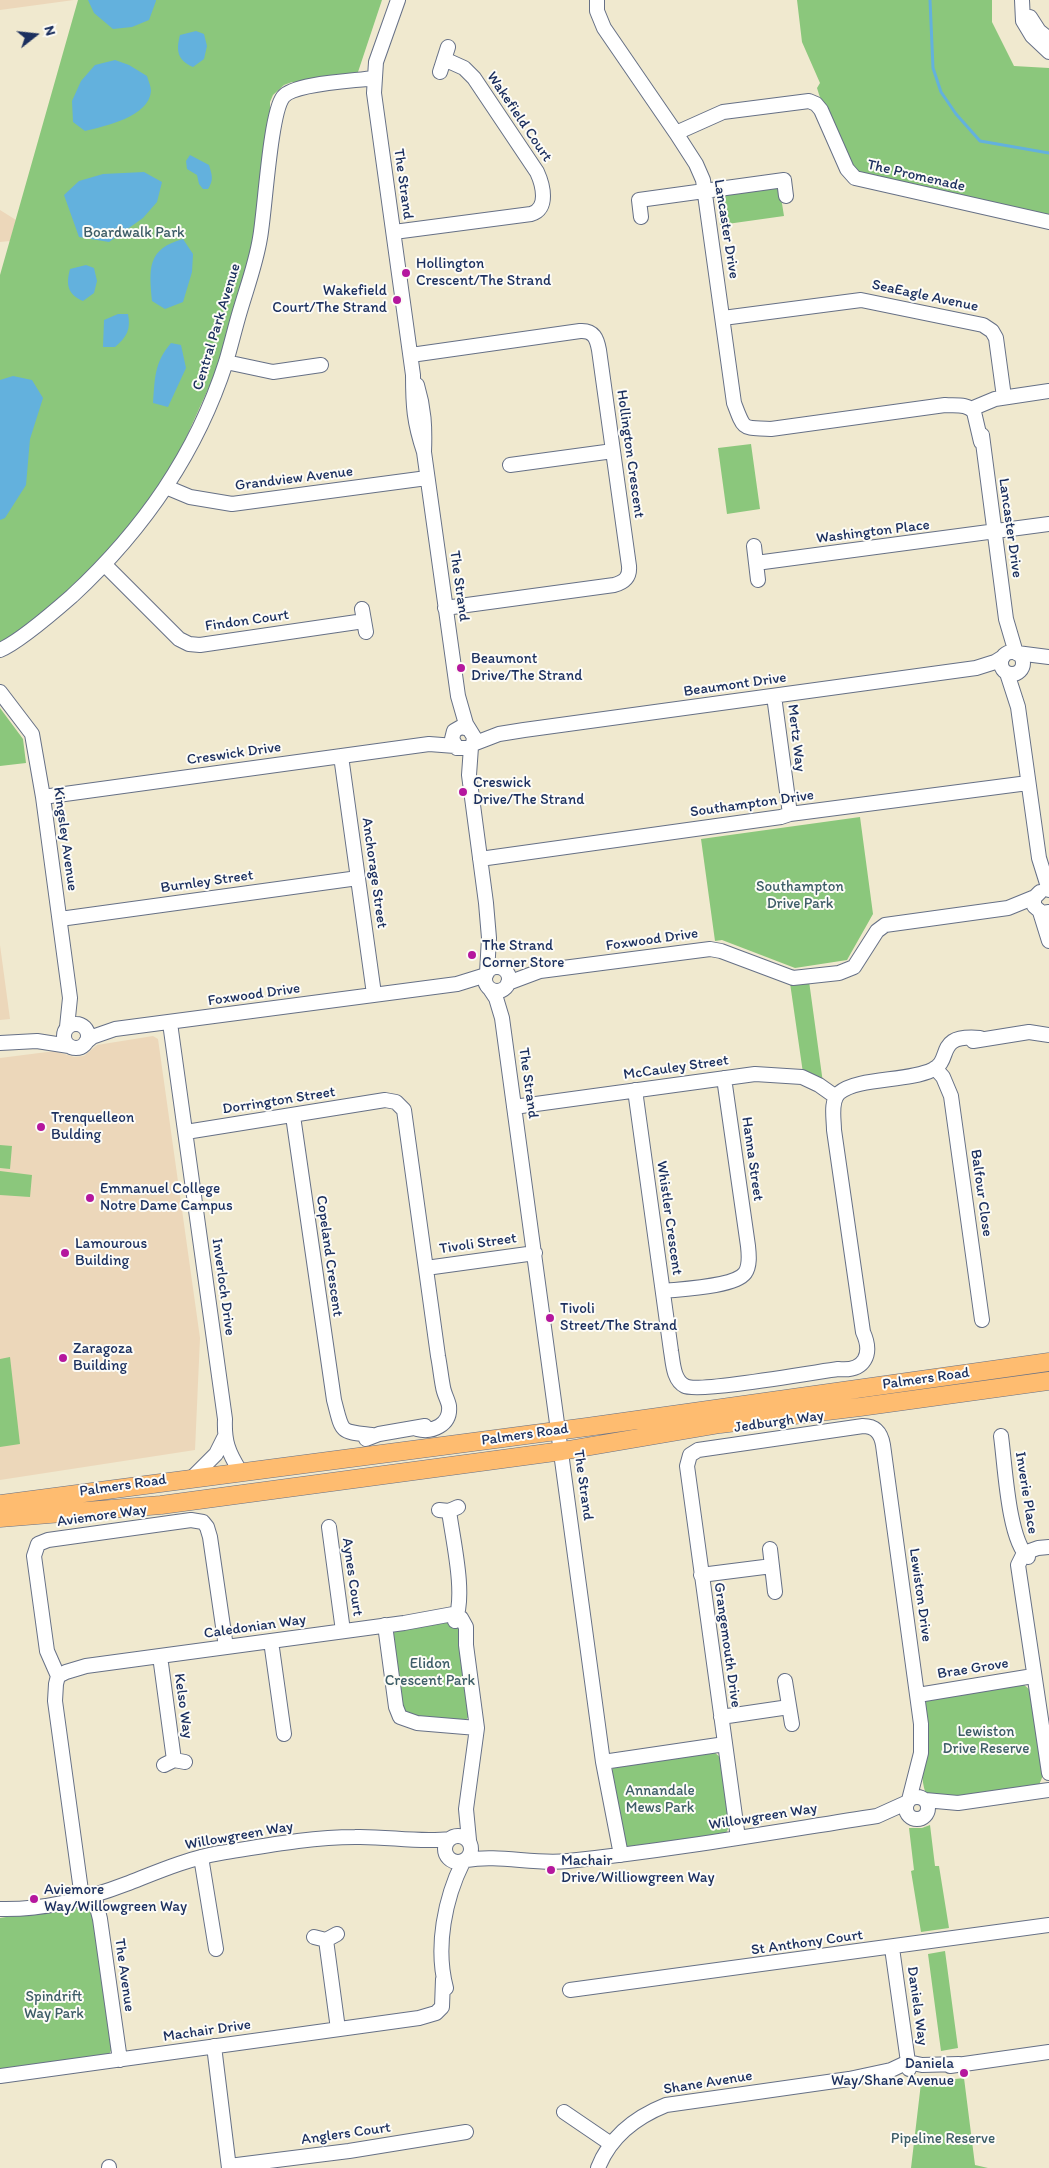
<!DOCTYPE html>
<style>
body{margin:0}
#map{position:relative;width:1049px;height:2168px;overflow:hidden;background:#f0e9cf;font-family:Itim,sans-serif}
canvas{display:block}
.north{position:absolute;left:10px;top:10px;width:50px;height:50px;-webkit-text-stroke:4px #fdfcf7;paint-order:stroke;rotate:74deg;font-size:14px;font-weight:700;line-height:20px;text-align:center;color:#1b2f5e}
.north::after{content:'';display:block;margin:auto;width:18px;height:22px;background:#1b2f5e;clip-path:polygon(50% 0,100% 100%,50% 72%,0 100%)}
</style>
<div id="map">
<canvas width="1049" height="2168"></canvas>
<div class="north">N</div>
</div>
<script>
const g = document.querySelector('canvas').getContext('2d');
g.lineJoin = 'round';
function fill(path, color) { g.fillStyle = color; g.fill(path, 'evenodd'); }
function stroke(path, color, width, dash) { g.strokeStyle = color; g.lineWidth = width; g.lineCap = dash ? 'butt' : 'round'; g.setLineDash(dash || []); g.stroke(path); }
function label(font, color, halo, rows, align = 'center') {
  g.font = font + ' Itim,sans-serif'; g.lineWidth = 4; g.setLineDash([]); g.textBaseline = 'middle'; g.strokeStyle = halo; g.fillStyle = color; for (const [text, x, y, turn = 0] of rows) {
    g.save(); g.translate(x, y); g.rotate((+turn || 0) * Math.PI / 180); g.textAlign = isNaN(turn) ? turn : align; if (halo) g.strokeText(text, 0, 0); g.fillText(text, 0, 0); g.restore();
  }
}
const built = new Path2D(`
 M0,0H74L0,10Z
 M0,210L16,220L10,241L0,242Z
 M0,945L10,1019L0,1020Z
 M153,1036L158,1039L200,1338L195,1450L0,1480V1058L55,1051L74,1057L84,1056L97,1045Z`);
const green = new Path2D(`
 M78,0H382L358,72L354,75L312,82H292L284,85L273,95L270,102V122L264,151L253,237L245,281L241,283L226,338L228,341L212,385L209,387L185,440L186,444L170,473L123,536L56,605L0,645V275Z
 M797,0H992V22L1014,66L1049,68V218L854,172L822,104L817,88L820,83L802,42Z
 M779,185L784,216L720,225L716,193Z
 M751,444L760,509L727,514L718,448Z
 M0,708L23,739L26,763L0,766Z
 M860,817L873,914L847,960L795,968L722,940L715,941L701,839Z
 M809,981L823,1083L803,1073L790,983Z
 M0,1145L12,1146L10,1169L0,1168Z
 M0,1171L32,1175L30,1197L0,1195Z
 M10,1357L20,1444L0,1447V1359Z
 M447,1622L456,1626L460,1631L469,1716L465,1721L457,1723L403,1714L392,1635L396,1630Z
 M1023,1684L1030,1690L1044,1773L1039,1785L955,1800L927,1796C917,1777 924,1726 925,1703L928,1699Z
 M714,1752L721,1758L730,1825L726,1833L626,1847L612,1770L614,1766Z
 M930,1825L935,1866H939L949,1928L921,1932L911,1871L914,1870L909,1828H922Z
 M85,1904L93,1909L112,2049L109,2054L0,2071V1918Z
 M945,1951L958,2048L941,2051L928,1954Z
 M964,2078L975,2165L988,2168H911L921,2083Z`);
const water = new Path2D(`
 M88,0H156V1L149,20L132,27L113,29L94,13Z
 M196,31L204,34L207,46L204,59L193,67C177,60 176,50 180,35Z
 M115,60L129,65L147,76C148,80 151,86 151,91C149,117 105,126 85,131L73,122L72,101L81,81L95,65Z
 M190,155L209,165C212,175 214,180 208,189H203L199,184L197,175L187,169L186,161Z
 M144,172L162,182L157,202L143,218L109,242L79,237L64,195L79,181L103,174Z
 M183,239L193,254L192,272L183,302L165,309L152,301C149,268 147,249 183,239Z
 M86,265L94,268L97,281L94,293L83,301C67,294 66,284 70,269Z
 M118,314H128C131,329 127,337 115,347H103L104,320Z
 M171,343L181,345L186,368L168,407L153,403C155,378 154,363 171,343Z
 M13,376L32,380L43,398L30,439L26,485L5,518L0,520V380Z`);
const stream = new Path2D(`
 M930,0L933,68L941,92L956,114L980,141L1049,153`);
const minor = new Path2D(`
 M398,0L376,62L374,93L413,375C413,406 414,422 424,452
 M597,0V11L604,28L676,133L696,164L703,180L734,403C745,432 742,427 771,429L945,405C955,406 967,403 974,412L981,442
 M1022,0L1023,21L1032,36L1049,52
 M1030,17L1039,31L1049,39
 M440,72L448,47
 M676,133L723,112L809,101L816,104L821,110L847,169L855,178L1049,222
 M641,217L639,200L784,180L786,196
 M394,232L531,214C549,209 543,185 537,172L474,78L464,68L444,59
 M723,318L861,300L983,325L992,331L996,338L1004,397
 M411,355L580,331C594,330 597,339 599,350L629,566C630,577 625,582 614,585L445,608
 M226,362L273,372L321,365
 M417,385C424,408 425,427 424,452L458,696L466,724L474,737L473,744L469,748H457L452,739L454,731L461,727L469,729
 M971,409L995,399L1049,391
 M982,435L1006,619L1016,653
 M510,465L613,451
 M166,487L190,497L232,504L427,478
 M754,546L758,580
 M756,563L1049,524
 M105,565L179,639L189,644L200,645L364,621
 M362,609L366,632
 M0,650C19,642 56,610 72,596C143,530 196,455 226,362C231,345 235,328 240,311C247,287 256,263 260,238C265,211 270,114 283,97C294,83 355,81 374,78
 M1001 663a11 11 0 1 1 22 0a11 11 0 1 1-22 0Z
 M1017,653L1049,657
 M1007,673L1018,707L1039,858L1049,890
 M0,692L32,734L43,797L70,998L67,1027
 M774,696L790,814
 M473,744L499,734L524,730L976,668L995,662L1003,657
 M471,747L469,775L486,903L489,938L487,973
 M341,756L374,994
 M43,797L429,744L455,746
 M480,859L781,817L790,814L1028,783
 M1040,892L1034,898V906L1042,913L1049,912
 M1040,912L1049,941
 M60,919L358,878
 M485 979a12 12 0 1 1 24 0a12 12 0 1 1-24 0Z
 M508,983L540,971L710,949L721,951L793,978L839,973L854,967L877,931L885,925L1008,908L1035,897
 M490,989L496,998L502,1018L603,1762L621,1855
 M170,1023L225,1419C224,1441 228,1452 240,1471
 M64 1036a12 12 0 1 1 24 0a12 12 0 1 1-24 0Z
 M973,1041L1029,1032L1049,1035
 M86,1042L92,1037L115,1029L457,984L486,975
 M0,1043L37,1041L69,1046
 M935,1068L943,1077L951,1096L982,1320
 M635,1090L671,1351C673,1362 673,1380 685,1386C697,1393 816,1372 838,1369C865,1372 873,1354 863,1332L834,1130C834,1119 830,1101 839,1093C858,1077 907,1082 932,1070C954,1060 933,1034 980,1038
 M514,1107L755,1074L802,1077L819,1085L836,1097
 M293,1116L334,1400C343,1434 339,1431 372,1435
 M186,1132L385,1100L396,1102L404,1110L438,1356C440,1366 441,1377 443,1387C444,1394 448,1400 449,1406C451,1425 432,1433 417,1429
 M426,1268L535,1253
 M663,1291C680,1289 735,1287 745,1273C750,1266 749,1255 748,1246L724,1078
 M1001,1436C1005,1464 1008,1539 1028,1557
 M366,1439L379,1434L425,1426
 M193,1477L216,1454L224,1438
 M439,1510L449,1511L458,1507
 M449,1511C453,1541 466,1595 455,1621
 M329,1527L343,1631
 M1049,1547L1038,1548L1024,1553L1018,1565L1049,1773
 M770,1549L775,1592
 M701,1575L772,1566
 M385,1625L396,1707L400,1717L417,1723L477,1728
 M271,1641L284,1734
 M160,1656L174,1760
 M58,1676L66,1672L86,1666L404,1623L453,1614L461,1618L466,1627V1645L477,1728L466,1809L469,1840
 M58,1676L47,1651L34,1556L38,1544L48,1540L191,1520L203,1522L207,1527L210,1537L226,1647
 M58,1676L56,1684L55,1701L82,1898
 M785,1681L792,1724
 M918,1695L1033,1676
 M721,1717L789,1707
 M603,1762L725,1744
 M164,1765L174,1760L185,1762
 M906 1808a11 11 0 1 1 22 0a11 11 0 1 1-22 0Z
 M925,1800L958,1803L1049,1790
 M445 1849a13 13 0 1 1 26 0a13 13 0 1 1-26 0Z
 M738,1838L687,1466L690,1455L698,1450L863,1426C875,1426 881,1433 883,1445L921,1724V1753L909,1800
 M201,1857L216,1949
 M466,1860C500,1854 534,1865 568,1861C672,1850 774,1832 877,1816L908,1802
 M94,1895L100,1919L120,2060
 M0,1909C42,1910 87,1899 126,1884C157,1872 186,1859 220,1853C264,1846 310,1837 355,1837C387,1836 418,1843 450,1839
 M314,1937L326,1940L337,1934
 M326,1940L338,2029
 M892,1948L909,2069
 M446,1988C435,1947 445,1898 463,1862
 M570,1990L1049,1925
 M214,2046L229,2168
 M950,2066L1049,2052
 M0,2076L419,2018L436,2013L442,2007L443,1979
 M564,2112L611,2144
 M229,2166L349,2151L466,2132
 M109,2167V2168
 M598,2168C610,2137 636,2117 666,2105L849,2079L891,2070L908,2062L922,2065L959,2064`);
const major = new Path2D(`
 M0,1504L587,1427L1049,1362
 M0,1518L161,1505L562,1451L720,1424L860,1407L1049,1381`);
const markers = [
 [406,273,5,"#b5179e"],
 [397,300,5,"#b5179e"],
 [461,668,5,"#b5179e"],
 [463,792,5,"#b5179e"],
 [472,955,5,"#b5179e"],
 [41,1127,5,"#b5179e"],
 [90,1198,5,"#b5179e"],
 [65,1253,5,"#b5179e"],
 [550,1318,5,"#b5179e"],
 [63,1358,5,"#b5179e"],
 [551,1870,5,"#b5179e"],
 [34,1899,5,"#b5179e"],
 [964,2073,5,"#b5179e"]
];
const streetNames = [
 ["Wakefield Court",519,117,56],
 ["The Promenade",916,176,13],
 ["The Strand",403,184,82],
 ["Lancaster Drive",726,229,81],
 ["SeaEagle Avenue",925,296,12],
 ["Central Park Avenue",217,327,-73],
 ["Hollington Crescent",630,454,82],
 ["Grandview Avenue",294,479,-7],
 ["Lancaster Drive",1010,528,82],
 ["Washington Place",873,532,-7],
 ["The Strand",459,586,82],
 ["Findon Court",247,621,-8],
 ["Beaumont Drive",735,685,-8],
 ["Mertz Way",796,738,83],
 ["Creswick Drive",234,754,-8],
 ["Southampton Drive",752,804,-8],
 ["Kingsley Avenue",65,839,82],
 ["Anchorage Street",374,873,82],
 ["Burnley Street",207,882,-8],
 ["Foxwood Drive",652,940,-8],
 ["Foxwood Drive",254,995,-8],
 ["McCauley Street",676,1068,-8],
 ["The Strand",528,1083,82],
 ["Dorrington Street",279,1101,-9],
 ["Hanna Street",752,1159,82],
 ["Balfour Close",981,1193,82],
 ["Whistler Crescent",669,1218,82],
 ["Tivoli Street",478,1244,-8],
 ["Copeland Crescent",329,1256,82],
 ["Inverloch Drive",223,1287,82],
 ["Palmers Road",926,1379,-8],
 ["Jedburgh Way",779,1422,-8],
 ["Palmers Road",525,1435,-8],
 ["The Strand",583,1485,82],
 ["Palmers Road",123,1486,-8],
 ["Inverie Place",1026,1493,81],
 ["Aviemore Way",102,1516,-8],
 ["Aynes Court",352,1577,82],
 ["Lewiston Drive",920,1595,82],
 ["Caledonian Way",255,1627,-8],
 ["Grangemouth Drive",727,1645,82],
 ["Brae Grove",973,1669,-9],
 ["Kelso Way",183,1706,82],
 ["Willowgreen Way",763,1817,-9],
 ["Willowgreen Way",239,1836,-10],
 ["St Anthony Court",807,1943,-8],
 ["The Avenue",124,1975,82],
 ["Daniela Way",917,2006,82],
 ["Machair Drive",207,2031,-8],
 ["Shane Avenue",708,2083,-9],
 ["Anglers Court",346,2134,-8]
];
const parkNames = [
 ["Boardwalk Park",134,233],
 ["Southampton",800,887],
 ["Drive Park",800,904],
 ["Elidon",430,1664],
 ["Crescent Park",430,1681],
 ["Lewiston",986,1732],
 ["Drive Reserve",986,1749],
 ["Annandale",660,1791],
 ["Mews Park",660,1808],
 ["Spindrift",54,1997],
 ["Way Park",54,2014],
 ["Pipeline Reserve",943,2139]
];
const poiNames = [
 ["Hollington",416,264],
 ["Crescent/The Strand",416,281],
 ["Wakefield",387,291,"right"],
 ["Court/The Strand",387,308,"right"],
 ["Beaumont",471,659],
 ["Drive/The Strand",471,676],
 ["Creswick",473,783],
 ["Drive/The Strand",473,800],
 ["The Strand",482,946],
 ["Corner Store",482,963],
 ["Trenquelleon",51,1118],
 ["Bulding",51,1135],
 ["Emmanuel College",100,1189],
 ["Notre Dame Campus",100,1206],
 ["Lamourous",75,1244],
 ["Building",75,1261],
 ["Tivoli",560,1309],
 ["Street/The Strand",560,1326],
 ["Zaragoza",73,1349],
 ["Building",73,1366],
 ["Machair",561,1861],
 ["Drive/Williowgreen Way",561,1878],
 ["Aviemore",44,1890],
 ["Way/Willowgreen Way",44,1907],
 ["Daniela",954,2064,"right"],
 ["Way/Shane Avenue",954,2081,"right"]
];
fill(built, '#ecd7ba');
fill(green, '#8bc77c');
fill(water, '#63b1dd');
stroke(stream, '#63b1dd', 3);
stroke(minor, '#667086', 16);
stroke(major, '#667086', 19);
stroke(minor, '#fff', 14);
stroke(major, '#febc70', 18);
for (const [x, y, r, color] of markers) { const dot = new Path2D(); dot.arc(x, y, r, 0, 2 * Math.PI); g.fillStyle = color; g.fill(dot); stroke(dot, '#fdfcf7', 2); }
label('15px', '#1b2f5e', '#fdfcf7', streetNames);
label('15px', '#3d5d67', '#fdfcf7', parkNames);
label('15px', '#1b2f5e', '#fdfcf7', poiNames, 'left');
</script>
